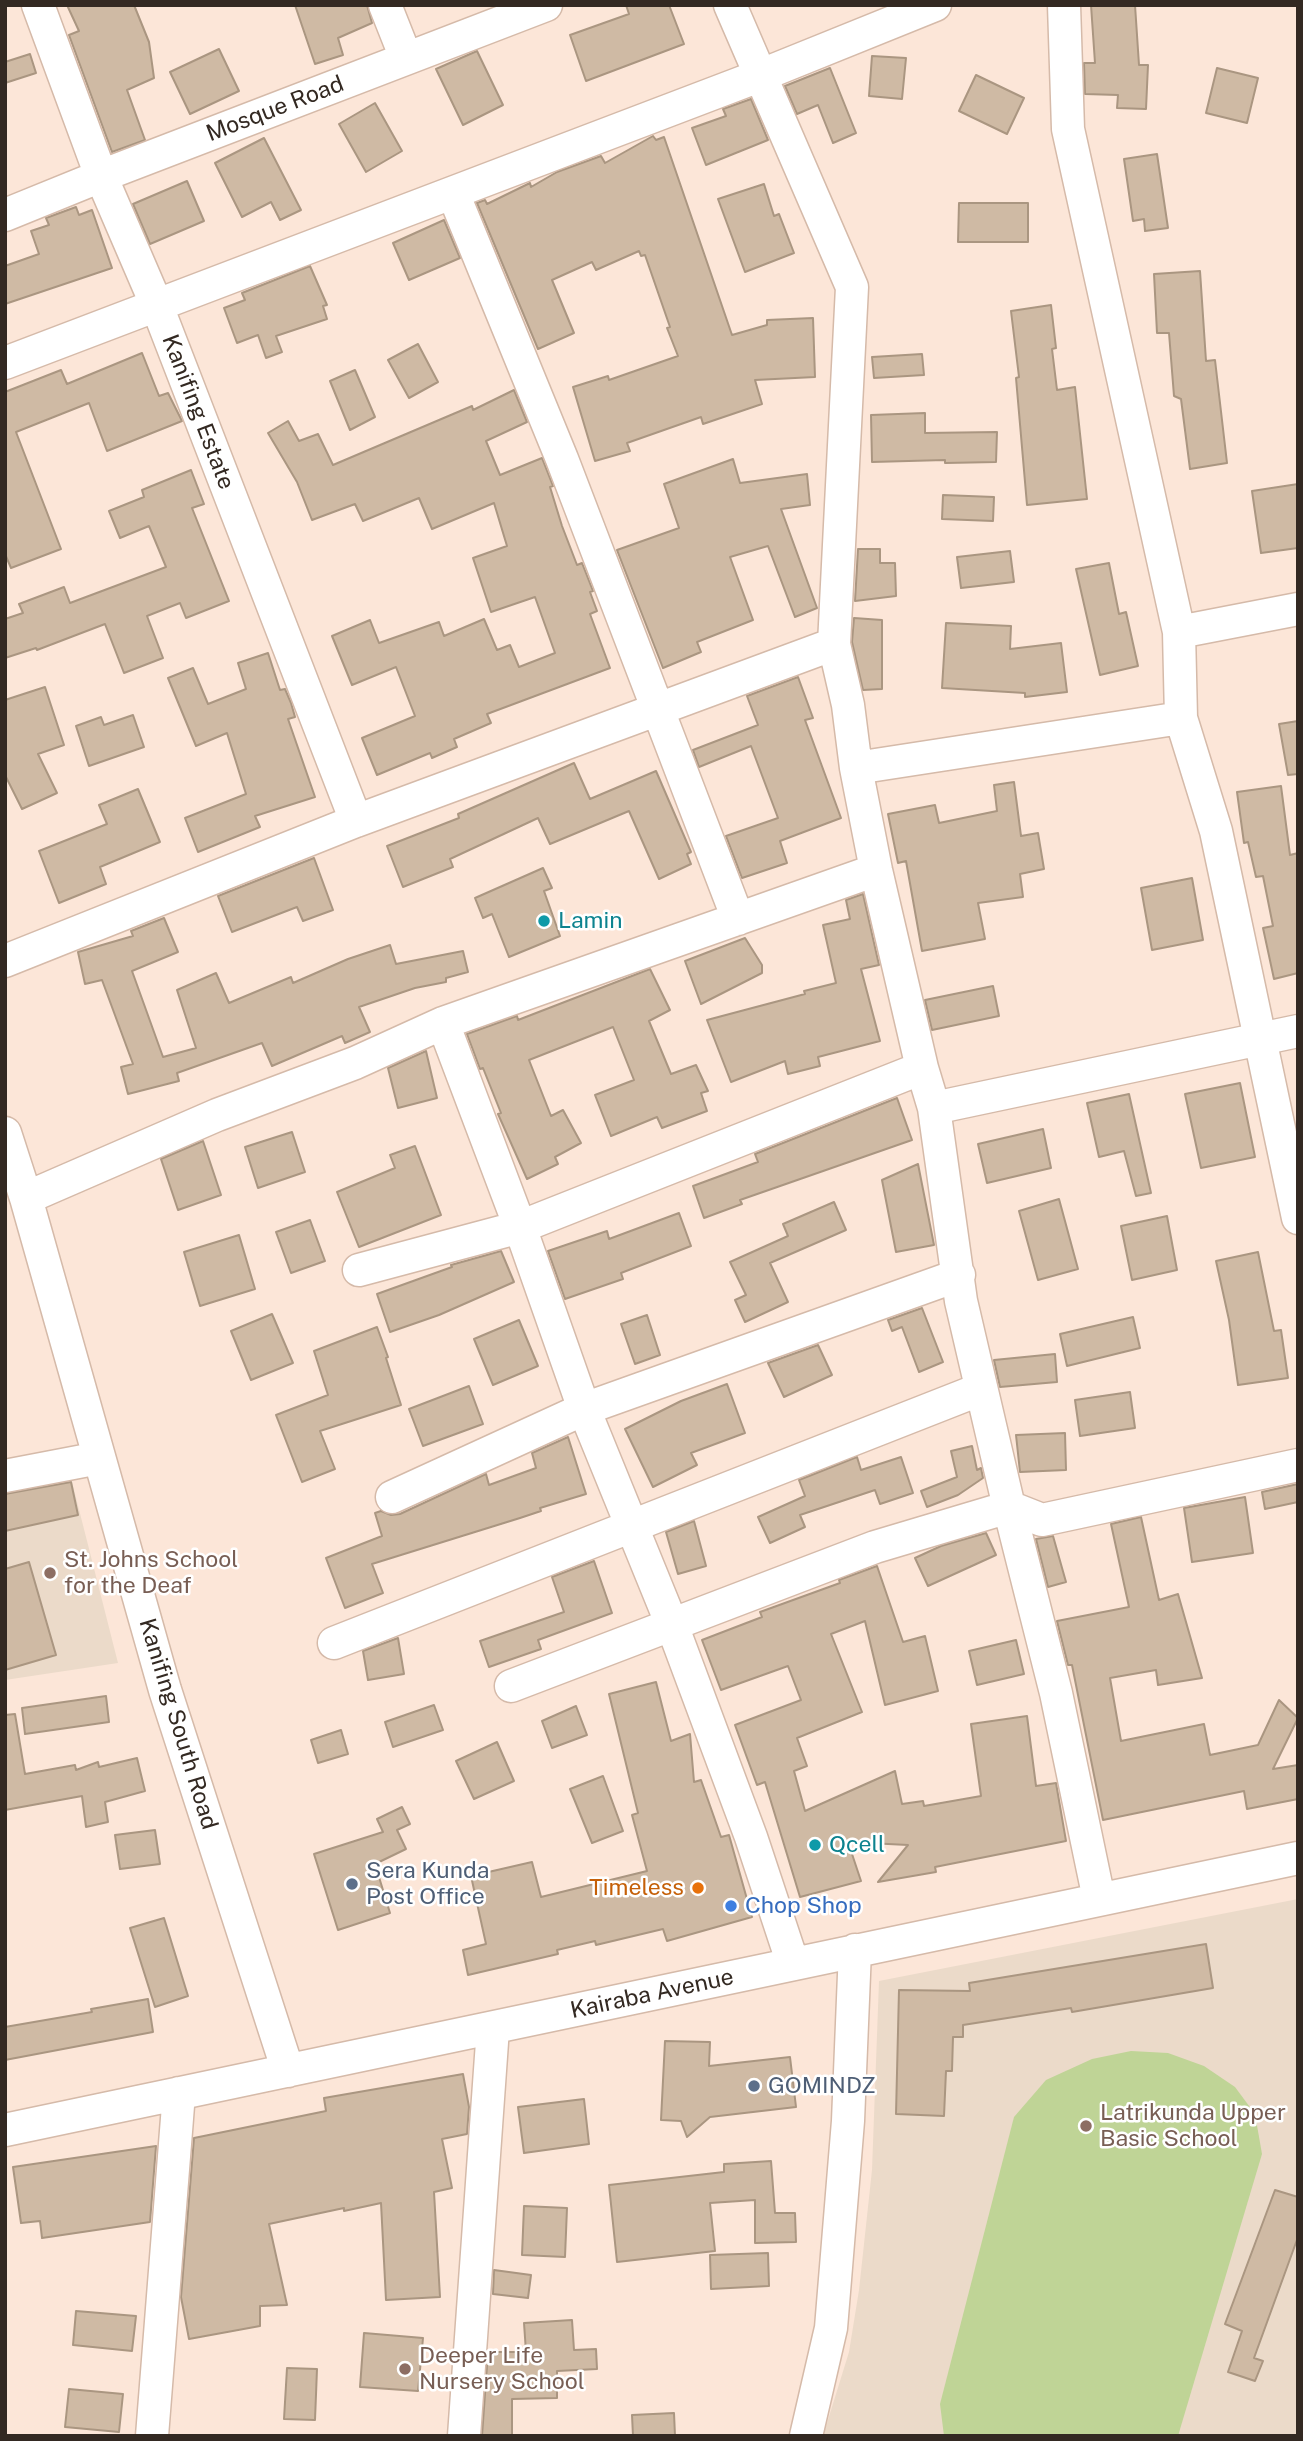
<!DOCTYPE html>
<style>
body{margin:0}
#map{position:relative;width:1303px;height:2441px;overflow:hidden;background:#fce6d8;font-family:"Public Sans",sans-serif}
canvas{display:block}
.frame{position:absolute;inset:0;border:7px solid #332922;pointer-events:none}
</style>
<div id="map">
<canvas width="1303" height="2441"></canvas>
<div class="frame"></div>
</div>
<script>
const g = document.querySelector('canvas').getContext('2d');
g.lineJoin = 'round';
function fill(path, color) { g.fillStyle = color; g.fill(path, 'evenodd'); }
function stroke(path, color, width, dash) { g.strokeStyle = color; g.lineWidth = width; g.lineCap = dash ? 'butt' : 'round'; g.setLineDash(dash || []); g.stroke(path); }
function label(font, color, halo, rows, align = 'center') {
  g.font = font + ' "Public Sans",sans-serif'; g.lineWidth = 5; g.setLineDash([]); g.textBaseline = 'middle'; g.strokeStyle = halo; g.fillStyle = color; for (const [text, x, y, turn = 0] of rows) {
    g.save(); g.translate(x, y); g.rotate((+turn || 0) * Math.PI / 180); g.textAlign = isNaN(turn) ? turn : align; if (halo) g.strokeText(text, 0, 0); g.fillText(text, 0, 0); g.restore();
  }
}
const education = new Path2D(`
 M69,1470L118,1663L5,1680V1483Z
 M1298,1899V2436H823L849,2352L859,2290L872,2170L879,1981Z`);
const green = new Path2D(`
 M1131,2051L1168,2053L1204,2066L1235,2087L1255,2114L1262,2154L1178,2436H944L940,2404L1014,2117L1046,2080L1092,2059Z`);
const building = new Path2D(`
 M67,5H134L149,42L154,78L127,90L145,140L112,152L69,35L79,31Z
 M295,5H367L372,23L338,38L343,55L315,64Z
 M626,5H669L684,44L586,81L570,35L629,14Z
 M1091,5H1135L1139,65H1148L1146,109L1117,108L1118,95L1085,94L1084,63H1095Z
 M219,49L239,91L190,114L170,72Z
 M477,51L503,105L463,125L436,69Z
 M30,54L36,73L5,83V62Z
 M872,56L906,58L902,99L869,96Z
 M830,68L856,133L833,143L818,105L797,114L785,86Z
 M1217,68L1258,78L1247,123L1206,113Z
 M976,75L1024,98L1007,134L959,111Z
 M751,99L768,140L706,165L692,128L726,116L723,109Z
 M375,103L402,151L366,172L339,124Z
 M653,136L656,140L664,137L732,335L767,325V320L813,318L815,377L755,380L762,404L703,424L701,417L627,443L630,451L595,461L573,387L608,376L609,380L678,356L667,328L670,327L645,255L641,256L639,251L596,270L592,262L552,280L574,333L538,349L477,203L485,200L487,204L530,183L531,187L557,172L601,156L605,163Z
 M264,138L301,210L280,220L271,202L242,217L215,163Z
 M1157,154L1168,228L1145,231L1144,219L1133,221L1124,159Z
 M187,181L204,221L150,244L133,204Z
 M764,184L774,216L779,214L794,253L745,272L718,199Z
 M959,203H1028V242H958Z
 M76,207L79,215L92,210L112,268L5,304V266L39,254L31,231L49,225L46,218Z
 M444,220L460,258L409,280L393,243Z
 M310,266L327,305L323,306L327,319L276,336L282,352L266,358L258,335L237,343L224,308L245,300L242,293Z
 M1200,271L1206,361L1215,360L1227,463L1190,469L1181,399L1174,396L1169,333H1157L1154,274Z
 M1051,305L1056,348L1052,349L1057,390L1075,387L1087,499L1027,505L1016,378L1019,377L1011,311Z
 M418,344L438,382L409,398L388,360Z
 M142,353L159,396L168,393L182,421L107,451L89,403L16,432L61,549L11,568L5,554V392L61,370L67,384Z
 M922,354L924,375L874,378L872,357Z
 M355,370L375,417L350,430L330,381Z
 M514,390L527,422L486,441L500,475L542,458L553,486L550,487L562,526L577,565L582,563L593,591L590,592L597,611L590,614L610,668L487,714L491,723L454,739L457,747L432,758L430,753L377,775L362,738L415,716L396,667L352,685L332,636L370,620L379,643L439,622L444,636L484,619L497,650L510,645L519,667L555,653L535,597L491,612L473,558L507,546L494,503L432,529L419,498L363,521L355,504L312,520L297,482L268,433L288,421L299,441L318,434L333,465L472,406L473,410Z
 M925,413V433L997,432L996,462L945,463V460L872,462L871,415Z
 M733,459L740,483L807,474L810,505L781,509L817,608L795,617L768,546L730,557L753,620L697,642L701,652L663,668L617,550L679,528L664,484Z
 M191,470L204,504L192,508L229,601L186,618L180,603L147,616L163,658L124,673L105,624L37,650L36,648L5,658V619L23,613L19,604L64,587L70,603L166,567L149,526L120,538L109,511L144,497L142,490Z
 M1298,484V548L1261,553L1252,491Z
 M943,495L994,497L993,521L942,519Z
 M858,549H880V563H895L896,596L855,601Z
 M1010,551L1014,582L961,588L957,557Z
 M1109,563L1119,614L1126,612L1138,666L1100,675L1076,569Z
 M854,618L882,620V689L863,690L852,642Z
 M946,623L1011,626L1010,649L1061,643L1067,692L1025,697V693L942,688Z
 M268,653L280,690L285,689L291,703L295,717L288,719L315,797L255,816L260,827L198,852L185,818L246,794L227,733L196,746L168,678L193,668L208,704L246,689L238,663Z
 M798,677L813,718L805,720L841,818L780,841L787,863L742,878L726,836L778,818L751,746L699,767L693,750L758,725L747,696Z
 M45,687L64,745L38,754L57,793L22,809L5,775V700Z
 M133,715L144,747L89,766L76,726L101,717L104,725Z
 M1298,721V774L1288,775L1279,724Z
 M574,763L590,799L656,771L691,852L687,854L691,864L659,879L629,811L550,844L538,818L450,859L453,867L403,887L387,846L459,818L458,814Z
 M1014,782L1021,836L1038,833L1044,869L1020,874L1023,897L978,903L985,939L922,951L906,861L898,863L888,814L935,805L939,823L997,811L994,785Z
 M1281,786L1290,855L1298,853V973L1274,979L1263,928L1273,926L1263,876L1256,877L1248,842L1244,843L1237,792Z
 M138,789L160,842L100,867L106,884L59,903L39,851L107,824L99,805Z
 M314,858L333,910L303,921L297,907L232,932L218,896Z
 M543,868L552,888L544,891L560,936L509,957L492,914L483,918L475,898Z
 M1192,878L1203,940L1152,950L1141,888Z
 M863,894L879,965L861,969L880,1041L818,1057L820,1066L788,1074L785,1061L731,1082L707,1020L805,994L804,991L836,983L823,925L850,919L846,900Z
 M164,918L178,952L132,971L163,1057L196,1048L177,990L216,973L229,1003L291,977L293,983L348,959L390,945L396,964L463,951L468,972L446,978V982L415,988L359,1007L370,1032L345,1043L342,1036L272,1066L262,1043L177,1073L179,1081L128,1094L121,1067L133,1064L102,980L85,984L78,952L133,936L131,931Z
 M745,938L762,965V973L701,1004L685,961Z
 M650,969L670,1010L649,1021L671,1074L696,1065L708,1091L701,1093L707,1111L662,1128L657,1117L611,1136L595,1095L634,1080L613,1027L529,1060L551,1116L563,1110L581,1143L555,1157L558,1164L527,1179L498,1114L501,1113L483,1068L480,1069L467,1034L517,1016L518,1020Z
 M993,986L999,1016L932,1030L925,1000Z
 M426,1051L437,1098L398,1108L388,1068Z
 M1240,1083L1255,1157L1201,1168L1185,1094Z
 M1129,1094L1151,1193L1136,1196L1124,1151L1099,1157L1087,1103Z
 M897,1098L912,1140L740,1200L742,1204L704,1218L693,1186L758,1162L755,1154Z
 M1043,1129L1051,1168L987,1183L978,1144Z
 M292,1132L305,1172L258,1188L245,1147Z
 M203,1141L221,1195L178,1210L161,1159Z
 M415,1146L441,1215L359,1247L337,1192L395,1168L390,1155Z
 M918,1164L934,1245L896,1252L882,1180Z
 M1059,1199L1078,1269L1038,1280L1019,1211Z
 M834,1202L846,1230L770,1263L788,1302L745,1322L735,1300L746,1295L730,1262L788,1236L783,1224Z
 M679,1213L691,1246L621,1273L623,1279L565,1299L548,1251L607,1231L609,1239Z
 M1167,1216L1177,1270L1132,1280L1121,1226Z
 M310,1220L325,1261L291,1273L276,1232Z
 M239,1235L255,1289L200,1306L184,1252Z
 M501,1251L514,1282L439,1315L390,1332L377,1294L452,1267L451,1265Z
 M1258,1252L1274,1331L1281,1330L1288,1378L1238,1385L1229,1320L1216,1261Z
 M922,1308L943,1362L919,1372L902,1327L892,1331L888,1320Z
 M272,1314L293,1363L251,1380L231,1331Z
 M647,1315L660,1355L635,1364L621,1324Z
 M1133,1317L1140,1348L1067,1366L1060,1334Z
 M519,1320L538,1366L493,1385L474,1339Z
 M377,1327L388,1357L386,1358L401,1405L320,1431L335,1469L302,1482L276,1415L328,1395L314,1351Z
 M818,1345L832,1375L784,1397L768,1363Z
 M1055,1354L1057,1382L1000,1387L994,1360Z
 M727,1384L745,1433L691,1453L697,1465L653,1487L625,1429L681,1401Z
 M469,1386L483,1424L423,1446L409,1409Z
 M1130,1392L1135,1428L1080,1436L1075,1400Z
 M1065,1433L1066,1470L1020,1472L1016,1435Z
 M568,1437L586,1494L540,1508L541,1511L520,1518L372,1564L383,1593L345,1608L326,1558L382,1536L375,1513L381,1511L391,1515L400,1514L486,1474L489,1485L536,1468L532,1453Z
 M972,1446L977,1470L981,1468L983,1478L958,1495L927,1507L921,1491L957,1477L951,1451Z
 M857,1457L861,1470L901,1457L913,1493L880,1504L875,1490L800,1515L805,1527L770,1543L758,1517L805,1496L799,1480Z
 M71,1482L78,1515L5,1531V1494Z
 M1298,1484V1502L1265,1509L1262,1492Z
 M1245,1497L1253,1553L1192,1562L1184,1508Z
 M1141,1517L1159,1600L1178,1594L1202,1678L1158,1685L1156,1670L1110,1678L1121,1741L1204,1724L1210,1755L1258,1745L1279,1700L1298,1718L1273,1769L1298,1765V1799L1247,1809L1244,1791L1103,1820L1072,1665H1068L1057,1621L1129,1607L1111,1524Z
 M694,1521L706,1566L678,1574L666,1532Z
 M986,1533L996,1555L928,1586L915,1558L941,1546Z
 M1053,1536L1066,1582L1048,1587L1036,1539Z
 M594,1561L612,1613L538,1640L541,1649L489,1667L480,1641L564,1612L552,1577Z
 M29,1562L56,1655L5,1670V1569Z
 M877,1566L903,1642L925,1636L938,1691L885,1705L865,1621L831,1634L862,1712L797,1738L807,1766L794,1771L805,1811L895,1771L902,1804L923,1801L924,1806L981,1796L971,1724L1027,1716L1036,1786L1056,1783L1066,1841L935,1867L936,1872L878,1882L908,1845L848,1842L861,1881L800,1897L765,1782L757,1785L735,1725L801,1700L788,1666L721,1690L702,1640L762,1617L760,1612L840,1583L839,1580Z
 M398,1638L404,1674L368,1680L363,1651Z
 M1016,1640L1024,1674L977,1685L969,1651Z
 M656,1682L671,1741L690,1734L694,1782L701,1780L721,1837L729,1835L752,1917L667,1941L663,1929L596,1945L595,1941L557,1950L558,1954L468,1975L463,1950L486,1944L471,1876L532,1862L541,1897L647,1871L632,1815L638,1813L609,1694Z
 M106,1696L109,1722L25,1734L22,1708Z
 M434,1705L443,1730L393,1747L385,1722Z
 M576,1706L587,1735L552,1748L542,1721Z
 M15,1714L25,1774L75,1765L76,1770L98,1762L99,1767L137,1758L145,1791L105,1802L108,1822L86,1827L82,1796L5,1810V1715Z
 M341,1730L348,1754L318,1763L311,1740Z
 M497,1742L514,1781L474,1799L456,1761Z
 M603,1776L623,1831L592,1843L570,1789Z
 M402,1807L410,1824L397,1830L406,1849L375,1864L390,1913L338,1930L314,1854L383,1832L377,1819Z
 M155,1830L160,1864L120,1869L115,1835Z
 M164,1918L188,1996L155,2007L130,1928Z
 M1206,1944L1213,1988L1072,2012L1071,2008L963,2025V2037H953L952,2071H946L944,2116L896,2114L899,1990L970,1991L969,1983Z
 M148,1999L153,2032L5,2060V2027L92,2012L91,2009Z
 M665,2041L710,2042L709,2066L790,2057L796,2107L710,2117L687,2137L681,2121L661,2120Z
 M463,2074L469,2107L467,2134L442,2139L452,2188L434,2192L440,2297L386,2300L381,2203L344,2211V2208L269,2224L287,2305L260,2306V2326L189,2339L181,2297L194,2138L326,2111L324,2098Z
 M584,2099L589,2144L524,2153L518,2107Z
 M156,2146L150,2222L42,2238L40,2221L21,2223L13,2167Z
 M771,2161L775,2213H795L796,2242L755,2243V2200L710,2203L715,2251L617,2262L609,2185L724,2172V2164Z
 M1275,2190L1298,2197V2237L1254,2358L1263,2361L1255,2381L1228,2372L1242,2331L1225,2324Z
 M524,2206L567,2208L565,2257L522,2255Z
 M768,2253L769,2286L711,2289L710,2255Z
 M494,2270L531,2275L528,2298L493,2294Z
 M76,2311L136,2316L132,2351L73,2345Z
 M572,2320L574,2350L596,2349L597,2369L557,2371V2398L512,2399V2436H482L488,2352H526L524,2323Z
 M364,2333L423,2338L418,2391L360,2387Z
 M287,2368L317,2369L315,2420L284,2419Z
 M69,2389L123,2394L119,2432L65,2427Z
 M674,2413L675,2436H633L632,2415Z`);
const minor = new Path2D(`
 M38,5L101,176L157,306L356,821
 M385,5L406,58
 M730,5L852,287L834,644L848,705L856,768L876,870L922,1068L934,1108L961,1301L1009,1507L1056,1693L1099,1899
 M1064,5L1068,129L1179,632L1181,718L1216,831L1298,1218
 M453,193L562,459L738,919
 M5,215L101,176L546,5
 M5,363L759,76L935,5
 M1179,632L1298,609
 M856,768L1181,718
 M5,961L356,821L834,644
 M443,1023L520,1227L584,1409L672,1625L751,1837L793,1964
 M934,1108L1298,1031
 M5,1133L26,1198L165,1690L288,2071
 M26,1198L217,1115L355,1063L443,1023L876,870
 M359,1270L520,1227L922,1068
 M5,1476L99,1458
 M392,1497L584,1409L959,1275
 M334,1643L981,1389
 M511,1686L875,1547L1009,1507L1042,1520L1298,1465
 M5,2130L1298,1858
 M152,2436L179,2093
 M464,2436L493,2028
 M806,2436L831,2328L848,2121L855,1950`);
const markers = [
 [544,921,7,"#0f9aa8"],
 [50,1573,7,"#8d6e63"],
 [815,1845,7,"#0f9aa8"],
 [352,1884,7,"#5c6f8a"],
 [698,1888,7,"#e8710a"],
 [731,1906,7,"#3f7fe0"],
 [754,2086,7,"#5c6f8a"],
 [1086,2126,7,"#8d6e63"],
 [405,2369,7,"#8d6e63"]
];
const streetNames = [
 ["Mosque Road",275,109,-21],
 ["Kanifing Estate",198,412,69],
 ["Kanifing South Road",178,1724,73],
 ["Kairaba Avenue",652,1994,-12]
];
const cultureNames = [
 ["Lamin",558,921],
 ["Qcell",829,1845]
];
const educationNames = [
 ["St. Johns School",64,1560],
 ["for the Deaf",64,1586],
 ["Latrikunda Upper",1100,2113],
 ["Basic School",1100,2139],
 ["Deeper Life",419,2356],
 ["Nursery School",419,2382]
];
const serviceNames = [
 ["Sera Kunda",366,1871],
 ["Post Office",366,1897],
 ["GOMINDZ",768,2086]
];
const foodNames = [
 ["Timeless",684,1888]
];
const shopNames = [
 ["Chop Shop",745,1906]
];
fill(education, '#ebdac9');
fill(green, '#bfd496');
fill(building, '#cfbaa4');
stroke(building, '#aa9681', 2);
stroke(minor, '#d5baa9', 35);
stroke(minor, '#fff', 32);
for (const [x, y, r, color] of markers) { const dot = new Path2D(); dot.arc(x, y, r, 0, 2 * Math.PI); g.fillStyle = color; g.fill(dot); stroke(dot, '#fff', 2.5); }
label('23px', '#332922', '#fff', streetNames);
label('23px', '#0d838f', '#fff', cultureNames, 'left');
label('23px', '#785e54', '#fff', educationNames, 'left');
label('23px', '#4e5e75', '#fff', serviceNames, 'left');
label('23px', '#c56008', '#fff', foodNames, 'right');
label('23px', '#366cbe', '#fff', shopNames, 'left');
</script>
